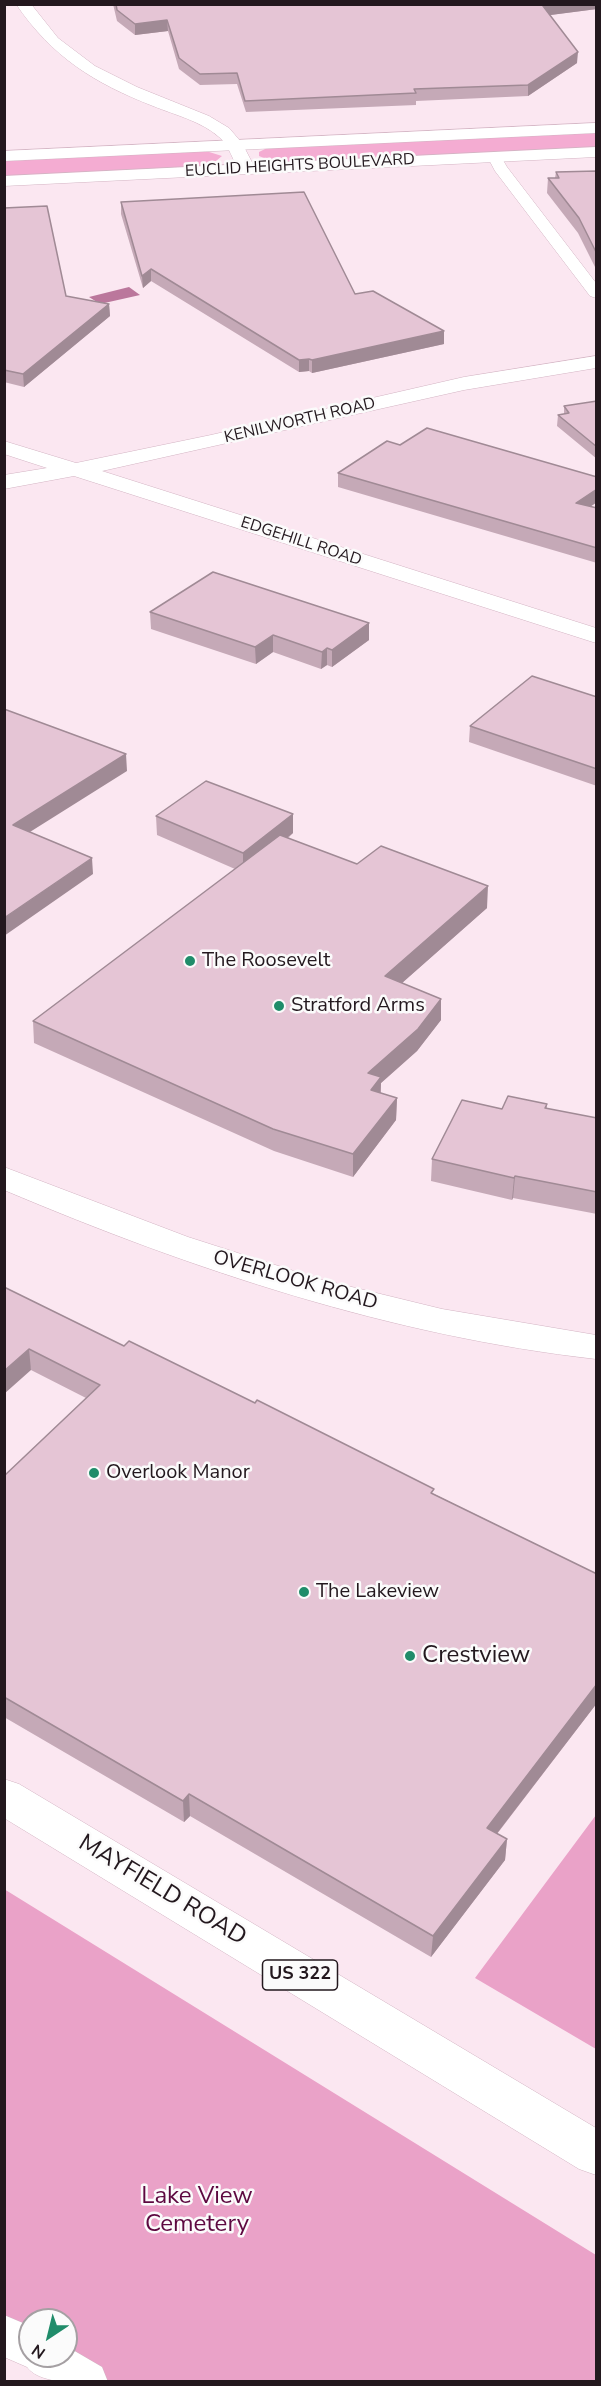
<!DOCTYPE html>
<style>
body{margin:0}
#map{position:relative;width:601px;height:2386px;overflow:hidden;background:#fbe7f1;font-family:"Nunito Sans",sans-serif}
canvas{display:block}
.frame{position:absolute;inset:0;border:6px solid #23181e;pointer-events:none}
.north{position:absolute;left:18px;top:2308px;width:60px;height:60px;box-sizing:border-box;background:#fbfbfb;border:2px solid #a5a0a3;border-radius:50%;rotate:215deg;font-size:16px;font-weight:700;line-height:24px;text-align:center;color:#23181e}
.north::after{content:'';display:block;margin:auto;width:21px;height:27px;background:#208c6a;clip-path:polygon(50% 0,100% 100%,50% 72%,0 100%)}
</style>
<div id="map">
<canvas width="601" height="2386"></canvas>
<div class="frame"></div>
<div class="north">N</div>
</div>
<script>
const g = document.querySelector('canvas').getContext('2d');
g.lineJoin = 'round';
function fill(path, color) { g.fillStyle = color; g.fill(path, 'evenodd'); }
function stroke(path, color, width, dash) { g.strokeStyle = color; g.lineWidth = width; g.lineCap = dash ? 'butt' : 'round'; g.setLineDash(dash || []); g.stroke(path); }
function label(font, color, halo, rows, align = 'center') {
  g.font = font + ' "Nunito Sans",sans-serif'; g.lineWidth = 5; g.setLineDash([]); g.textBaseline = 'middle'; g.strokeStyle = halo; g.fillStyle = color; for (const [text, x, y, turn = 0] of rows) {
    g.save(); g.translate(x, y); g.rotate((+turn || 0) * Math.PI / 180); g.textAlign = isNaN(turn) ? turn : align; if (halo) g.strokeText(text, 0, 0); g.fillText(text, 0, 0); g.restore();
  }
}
const green = new Path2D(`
 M596,133V148L294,162H274L259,156V152L267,148Z
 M206,151L222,156L210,166L5,177V161Z`);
const forest = new Path2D(`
 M596,1815V2049L475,1978Z
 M4,1889L596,2255V2381H87L66,2356V2320H30V2348L5,2335Z`);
const water = new Path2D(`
 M129,287L140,295L100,304L89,297Z`);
const lane = new Path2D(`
 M494,152L499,153L507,167L596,283V298L590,296L495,171L487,156Z
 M4,2315L30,2326V2356H66V2346L102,2367L108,2382C85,2382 41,2386 27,2367L4,2357Z`);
const street = new Path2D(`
 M16,4H31L58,38L95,66L137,87L209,116L229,128L242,143L255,168L252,172H240C232,160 230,146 219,137C201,121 175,115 153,106C94,83 52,57 16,4Z`);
const secondary = new Path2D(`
 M596,123V133L4,161V151Z
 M596,147V157L4,186V176Z
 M596,356V368L464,390L102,471L596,628V643L74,476L4,489V475L47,468L4,454V441L76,463L211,435L464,377Z
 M4,1167L188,1237L319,1279L442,1309L596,1335V1359C392,1336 193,1270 4,1190Z`);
const primary = new Path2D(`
 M4,1779L19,1784L596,2128V2175L579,2169L4,1818Z`);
const wall = new Path2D(`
 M113,4H597V9L550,15L577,63L528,96L416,101V105L246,112L237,84L200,85L179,69L168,31L135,35L117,21Z
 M597,171V271L578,233L547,193L548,178H555L556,172Z
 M121,202L355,294L444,344L312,373L309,371L299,372L151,281L143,288L121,214Z
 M4,208L66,296L109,304L110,316L24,387L4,382Z
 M597,401V459L557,426L558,415L564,414V406Z
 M400,445L597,477V502L590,507L597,508V563L338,487V473Z
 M150,612L369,623V640L332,667L327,665L321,669L273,652L256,664L151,629Z
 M597,697V786L469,742L470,726Z
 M293,814V833L288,838L357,864L487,908L402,983L441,999V1020L417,1051L381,1083V1093L397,1098L396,1120L353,1177L274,1151L34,1043L33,1021L235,869L157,835L156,816Z
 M547,1104V1109L597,1118V1214L513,1198L512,1200L431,1181L432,1159L502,1109Z
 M4,1287L124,1346L434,1494L597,1574V1703L497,1834L507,1839L505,1860L431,1957L190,1816L184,1822L4,1717V1476L86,1398L31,1370Z`);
const shadedWall = new Path2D(`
 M553,4H597V9L543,16V6Z
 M167,20L168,31L135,35V24Z
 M578,52L577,63L528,96V85Z
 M151,269V281L143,288L142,276Z
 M109,304L110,316L24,387L23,374Z
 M444,331V344L312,373V360Z
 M309,359V371L299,372V360Z
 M597,489V502L575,517L576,503Z
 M369,623V640L332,667V650Z
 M273,635V652L256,664L255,647Z
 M327,648V665L321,669L322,652Z
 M126,754L127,771L14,842L13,825Z
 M293,814V833L243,872V853Z
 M92,858L93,874L4,936V918Z
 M488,886L487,908L385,998V976Z
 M441,999V1020L417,1051L381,1083L380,1099L371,1112L368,1073Z
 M397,1098L396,1120L353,1177V1154Z
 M515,1176L513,1198L512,1200L514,1178Z
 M29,1349L31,1370L4,1394V1371Z
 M597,1684V1703L485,1849L487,1828Z
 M189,1794L190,1816L184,1822L183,1801Z
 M507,1839L505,1860L431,1957L433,1936Z`);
const building = new Path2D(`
 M116,4H553L543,6L578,52L528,85L414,89L416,93L245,101L237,73L200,74L179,58L167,20L135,24L117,10Z
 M597,171V254L579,218L548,178H559L556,172Z
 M304,192L355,294L373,291L444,331L312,360L309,359L299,360L151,269L142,276L121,202Z
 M47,206L66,296L109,304L23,374L4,370V208Z
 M597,401V447L558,415L569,413L564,406Z
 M427,428L597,477V489L576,503L597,508V548L338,473L387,441L400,445Z
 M213,572L369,623L332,650L327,648L322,652L273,635L255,647L150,612Z
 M532,676L597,697V769L470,726Z
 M4,709L126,754L13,825L92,858L4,918Z
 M206,781L293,814L243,853L156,816Z
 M280,835L357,864L381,846L488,886L385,976L441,999L418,1029L368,1073L381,1077L371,1090L397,1098L353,1154L273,1129L33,1021Z
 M508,1096L547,1104L545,1108L597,1118V1192L515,1176L514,1178L432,1159L462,1100L502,1109Z
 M4,1287L124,1346L129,1341L255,1403L257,1400L434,1489L431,1493L597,1574V1684L487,1828L507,1839L433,1936L189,1794L183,1801L4,1697V1476L100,1385L29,1349L4,1371Z`);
const markers = [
 [190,961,6,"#208c6a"],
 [279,1006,6,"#208c6a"],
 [94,1473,6,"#208c6a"],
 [304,1592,6,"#208c6a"],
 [410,1656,6,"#208c6a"]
];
const farStreetnames = [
 ["EUCLID HEIGHTS BOULEVARD",300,166,-3],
 ["KENILWORTH ROAD",300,421,-13],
 ["EDGEHILL ROAD",301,542,18]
];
const shields = [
 [300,1975,75]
];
const shieldNames = [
 ["US 322",300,1975]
];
const poiNames = [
 ["The Roosevelt",202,961],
 ["Stratford Arms",291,1006],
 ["Overlook Manor",106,1473],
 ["The Lakeview",316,1592]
];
const streetNames = [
 ["OVERLOOK ROAD",295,1281,16]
];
const nearPoinames = [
 ["Crestview",422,1656]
];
const nearStreetnames = [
 ["MAYFIELD ROAD",162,1891,31]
];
const nearParknames = [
 ["Lake View",197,2197],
 ["Cemetery",197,2225]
];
fill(green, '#f4acd2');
fill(forest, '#eaa2c8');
fill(water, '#bb779c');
stroke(lane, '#d3b4c3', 1);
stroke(street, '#d3b4c3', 1);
stroke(secondary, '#d3b4c3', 1);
stroke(primary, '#d3b4c3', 1);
fill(lane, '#fff');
fill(street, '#fff');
fill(secondary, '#fff');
fill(primary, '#fff');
fill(wall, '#c5a9b7');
fill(shadedWall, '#a08a95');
fill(building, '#e5c5d5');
stroke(building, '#a08a95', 1.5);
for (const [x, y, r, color] of markers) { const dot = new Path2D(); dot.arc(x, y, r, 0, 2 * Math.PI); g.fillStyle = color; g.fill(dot); stroke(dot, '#fbfbfb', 2); }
label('16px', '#23181e', '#fbfbfb', farStreetnames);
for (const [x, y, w] of shields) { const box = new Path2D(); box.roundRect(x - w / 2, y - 15, w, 30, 4.5); g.fillStyle = '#fbfbfb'; g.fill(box); stroke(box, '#23181e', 1.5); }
label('bold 18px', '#23181e', null, shieldNames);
label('20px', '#23181e', '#fbfbfb', poiNames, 'left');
label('20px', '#23181e', '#fbfbfb', streetNames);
label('24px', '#23181e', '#fbfbfb', nearPoinames, 'left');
label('24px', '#23181e', '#fbfbfb', nearStreetnames);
label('24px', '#5d0840', '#fbfbfb', nearParknames);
</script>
